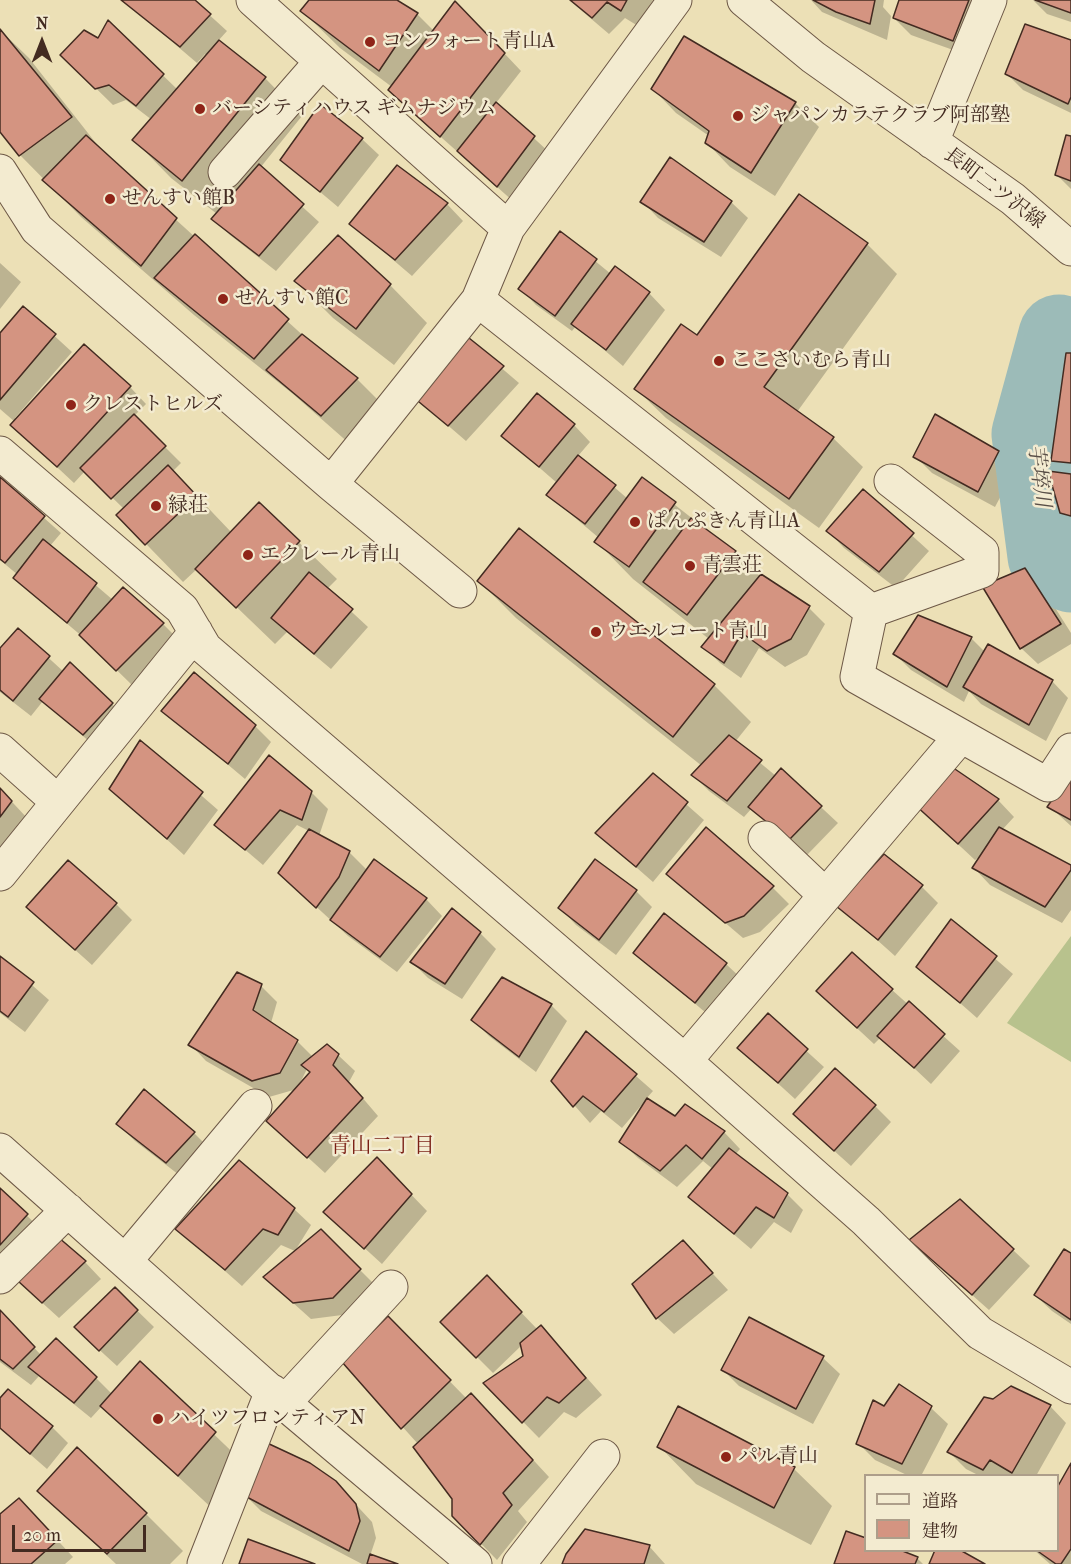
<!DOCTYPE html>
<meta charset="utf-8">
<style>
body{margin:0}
#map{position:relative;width:1071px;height:1564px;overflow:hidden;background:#ece0b6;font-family:"IM FELL French Canon","Noto Serif JP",serif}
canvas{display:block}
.legend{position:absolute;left:864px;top:1474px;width:195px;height:78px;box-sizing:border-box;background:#f3ebd0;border:2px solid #ad9e8a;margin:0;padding:8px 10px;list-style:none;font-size:18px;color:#432b21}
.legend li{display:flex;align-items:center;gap:12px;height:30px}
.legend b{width:30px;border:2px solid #ad9e8a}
.north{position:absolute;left:12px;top:12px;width:60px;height:60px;-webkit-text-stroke:4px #f3ebd0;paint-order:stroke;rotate:0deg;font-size:16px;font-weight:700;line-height:24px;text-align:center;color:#432b21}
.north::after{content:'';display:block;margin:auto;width:21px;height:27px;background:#432b21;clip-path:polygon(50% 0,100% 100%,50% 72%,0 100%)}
.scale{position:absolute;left:12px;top:1525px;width:134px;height:27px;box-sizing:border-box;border:3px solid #432b21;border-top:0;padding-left:8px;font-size:18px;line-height:21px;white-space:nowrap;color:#432b21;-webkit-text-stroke:4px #f3ebd0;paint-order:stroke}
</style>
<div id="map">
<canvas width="1071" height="1564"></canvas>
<ul class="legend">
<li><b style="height:8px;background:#f3ebd0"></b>道路</li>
<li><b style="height:16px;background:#d49481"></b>建物</li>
</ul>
<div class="north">N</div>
<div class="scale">20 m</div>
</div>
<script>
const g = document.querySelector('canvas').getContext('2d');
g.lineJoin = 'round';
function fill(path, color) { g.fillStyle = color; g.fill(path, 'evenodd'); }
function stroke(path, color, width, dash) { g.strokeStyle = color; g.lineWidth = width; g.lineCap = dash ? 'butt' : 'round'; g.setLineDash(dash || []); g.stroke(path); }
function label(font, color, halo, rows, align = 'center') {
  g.font = font + ' "IM FELL French Canon","Noto Serif JP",serif'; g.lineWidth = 5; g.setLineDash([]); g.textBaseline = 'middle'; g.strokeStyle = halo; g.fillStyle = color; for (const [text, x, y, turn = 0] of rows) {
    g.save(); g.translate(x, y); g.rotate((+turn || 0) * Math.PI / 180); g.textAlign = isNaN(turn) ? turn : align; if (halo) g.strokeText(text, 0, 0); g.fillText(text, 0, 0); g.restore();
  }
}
const green = new Path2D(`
 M1071,936V1062L1007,1023Z`);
const shadow = new Path2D(`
 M123,0H193L227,31L218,41L265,78L302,116L260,168L319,222L276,271L230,235L213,219L217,214L171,178L134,140L152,120L126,100L113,105L62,55L99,40L108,22L178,90L207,56L205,54L197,63Z
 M311,0H395L417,14L434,31L472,19L521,71L496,103L551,154L514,202L406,106L392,87L340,48L302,11Z
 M569,0H653L638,26L625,18L609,34Z
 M811,0H884L883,7L891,16L887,40L822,12Z
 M901,0H971L986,15L970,56L911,35L894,18Z
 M1033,0H1071V22L1047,14Z
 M0,30L29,58L106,156L308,340L357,379L394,416L359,452L293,394L194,315L81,217L20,155L0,130Z
 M685,38L795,103L819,127L775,196L730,167L707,143L709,136L676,113L653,89Z
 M1071,42V113L1023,90L1007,74Z
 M1071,138V189L1057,175Z
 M362,139L379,155L338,207L282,160Z
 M670,159L731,202L748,218L721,257L658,218L642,201Z
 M799,196L867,244L897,274L797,412L833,438L863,467L819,528L666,418L636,389L698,338Z
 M447,204L463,221L412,276L351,224Z
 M561,233L611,274L649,293L665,310L623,366L576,326L572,331L536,305L520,288Z
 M0,263L21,282L0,309Z
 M296,281L390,285L427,323L394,365L333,318Z
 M24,308L72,352L15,418L17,420L130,387L146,404L134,416L181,463L173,471L232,533L259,504L337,579L327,589L368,627L331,669L287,632L275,644L197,569L183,582L118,515L124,509L85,471L74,483L29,441L15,422L0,409V336Z
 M464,336L519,383L466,441L415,397Z
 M1071,355V522L1061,513L1066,474L1052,461Z
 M574,425L590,442L578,456L628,499L642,479L735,552L761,577L809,608L825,624L807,655L785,667L759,648L741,678L720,663L703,646L709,639L633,579L596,541L599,538L548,495L557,483L503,436Z
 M998,452L1015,469L995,507L932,473L915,456Z
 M0,479L61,533L50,546L113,600L163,624L179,640L133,686L84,638L32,594L15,578L18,575L0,560Z
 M863,491L929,551L896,588L844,548L828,531Z
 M1025,570L1042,587L1071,633V644L1038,664L1021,648Z
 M479,581L714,685L751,722L735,742L776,776L781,770L838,823L807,855L752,808L744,817L709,791L693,775L702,766L516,618Z
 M18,630L64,672L112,704L128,721L100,751L43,701L31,716L0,692V650Z
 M971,638L985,652L1052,681L1068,698L1046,741L981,704L969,691L964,702L911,670L895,654Z
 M163,710L255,726L271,742L245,779Z
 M140,742L218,810L184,855L110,788Z
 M949,767L998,800L1014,817L1002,830L1071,866V910L1062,923L990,885L974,868L984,853L975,860L933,821Z
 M653,775L704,820L653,882L597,833Z
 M1071,775V826L1049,806Z
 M0,789L28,819L0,855Z
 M311,792L328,809L319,836L349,852L368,871L426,899L442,916L397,972L348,936L297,889L309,831L297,825L263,865L216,825Z
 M668,874L772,887L789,904L760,932L743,938Z
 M922,887L938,903L895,956L838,905Z
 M636,891L652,907L616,955L576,925L560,908Z
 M116,904L132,920L92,965L45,923Z
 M951,921L1013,974L977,1018L918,966Z
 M480,933L496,949L462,999L428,978L412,962Z
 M635,953L726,964L743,980L712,1018Z
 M852,954L960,1051L931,1084L881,1037L874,1044L834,1007Z
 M0,957L49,1000L25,1032L0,1013Z
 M261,986L277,1002L271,1023L297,1041L313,1057L338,1055L355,1071L349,1082L378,1116L325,1173L268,1121L297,1089L269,1097L206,1061L190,1044ZM307,1069L311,1073L299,1085Z
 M551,1005L567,1021L536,1072L489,1036L473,1020Z
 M768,1016L824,1067L795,1099L739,1048Z
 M587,1033L653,1091L646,1099L675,1118L724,1132L740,1149L735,1155L787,1194L803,1210L791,1233L774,1222L751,1249L690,1197L714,1170L703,1161L677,1187L638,1158L621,1142L645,1101L622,1128L601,1111L590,1123L553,1081Z
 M875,1106L891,1122L851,1166L811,1130Z
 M118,1124L194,1133L210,1149L183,1178L135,1141Z
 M377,1159L427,1211L382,1264L325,1212Z
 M0,1190L44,1232L0,1264Z
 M294,1209L311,1225L295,1251L281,1245L242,1286L177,1229Z
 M321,1231L376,1286L350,1314L311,1319L282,1293Z
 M1013,1250L1030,1266L989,1310L928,1256Z
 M1071,1255V1324L1052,1311L1035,1295Z
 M699,1259L728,1290L674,1334L657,1318Z
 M85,1262L101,1279L59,1318L37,1298Z
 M487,1277L538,1330L541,1327L557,1344L602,1395L576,1418L564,1412L539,1438L485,1383L525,1356L522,1345L493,1373L442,1322Z
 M115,1289L154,1327L117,1366L93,1344Z
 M0,1312L41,1355L96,1378L112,1394L140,1363L252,1471L216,1512L102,1406L91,1418L39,1376L31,1385L0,1362Z
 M388,1318L467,1399L488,1411L549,1477L518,1511L527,1522L497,1560L454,1516L453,1498L418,1444L344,1362Z
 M823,1358L840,1374L813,1424L739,1386L723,1370Z
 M0,1400L52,1427L68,1443L47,1469L0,1428Z
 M1050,1406L1066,1423L1036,1476H980L966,1469L949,1452Z
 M679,1408L794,1469L832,1506L811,1545L696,1484L659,1446Z
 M884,1408H931L948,1424L921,1476H909L875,1460L858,1443Z
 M1071,1466V1564H1050L1034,1550H1058V1489Z
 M335,1482L372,1522L376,1538L370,1556L393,1564H362L261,1511L245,1495Z
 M39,1491L146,1514L183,1551L170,1564H116Z
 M0,1516H35L73,1557L65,1564H0Z
 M649,1546L665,1564H564Z
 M866,1550L917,1558L923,1564H836Z`);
const river = new Path2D(`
 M1059,335L1032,434L1048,556L1071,572`);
const building = new Path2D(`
 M121,0H195L211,14L180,47Z
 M309,0H397L418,13L379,71L300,11Z
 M570,0H627L621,11L607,2L592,18Z
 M813,0H875L870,24L836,12Z
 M899,0H969L953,41L893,18Z
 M1035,0H1071V13Z
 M455,1L505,53L440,137L388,90Z
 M108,20L164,74L136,106L109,85L95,89L60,55L84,30L98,38Z
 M1025,24L1071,40V97L1068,104L1005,74Z
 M0,29L72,117L19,156L0,132Z
 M684,36L796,102L751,173L705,143L709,131L651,89Z
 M219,40L266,77L182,181L132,140Z
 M496,102L535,136L497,187L457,151Z
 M320,104L363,138L320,192L280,160Z
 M86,135L177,218L141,266L42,180Z
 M1066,135L1071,136V181L1055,175Z
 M670,157L732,201L704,242L640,202Z
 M259,164L304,204L259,256L211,219Z
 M397,165L448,203L395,260L349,224Z
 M799,194L868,243L764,387L834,437L789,499L634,389L681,324L697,335Z
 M560,231L597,259L555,316L518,289Z
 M195,234L289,319L254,359L154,278Z
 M338,235L391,284L356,329L294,281Z
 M615,266L650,292L606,350L571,324Z
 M23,306L56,334L0,400V333Z
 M302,334L358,378L321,416L266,370Z
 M464,334L504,366L448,426L413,397Z
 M84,344L131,386L57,467L10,425Z
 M1066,353H1071V463L1051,461Z
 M537,393L575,424L539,467L501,436Z
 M134,414L166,446L111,499L80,468Z
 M935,414L999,451L978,492L913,457Z
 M578,455L616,485L585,524L546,495Z
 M168,465L197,496L145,545L116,515Z
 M1048,471L1071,474V516L1060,513Z
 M0,477L45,516L5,563L0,559Z
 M642,477L676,502L629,567L594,542Z
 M863,489L914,533L879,572L826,531Z
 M259,502L300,541L236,608L195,569Z
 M691,518L736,551L687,615L643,582Z
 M519,528L715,684L673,737L477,581Z
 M43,539L97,583L67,623L13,578Z
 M1025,568L1061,624L1020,649L982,586Z
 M309,572L353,609L314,654L271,618Z
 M761,574L810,606L791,639L767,651L742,633L724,663L701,647Z
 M123,587L164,623L116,671L79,635Z
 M918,615L972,637L947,687L893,654Z
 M18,628L50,656L13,701L0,690V648Z
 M988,644L1053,680L1029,725L963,687Z
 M70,662L113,703L83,735L39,699Z
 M194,672L256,725L228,764L161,711Z
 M729,735L762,760L727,801L691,775Z
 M140,740L203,792L167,839L109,789Z
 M269,755L312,791L302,820L280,810L245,850L214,825Z
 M949,765L999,799L958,844L914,804Z
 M781,768L822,806L789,840L748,807Z
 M653,773L688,802L636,867L595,833Z
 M1071,773V820L1047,807Z
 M0,788L12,801L0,817Z
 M706,827L774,886L744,916L725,923L666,874Z
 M999,827L1071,865V870L1045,907L972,868Z
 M309,829L350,851L339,877L316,908L278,873Z
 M884,854L923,885L878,940L836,906Z
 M374,859L427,898L380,957L330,920Z
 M595,859L637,890L599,940L558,908Z
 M68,860L117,903L75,950L26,907Z
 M452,908L481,932L445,984L410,962Z
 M664,913L727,963L695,1003L633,953Z
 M951,919L997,956L960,1003L916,967Z
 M852,952L893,989L857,1028L816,991Z
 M0,956L34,982L8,1017L0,1011Z
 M237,972L262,984L253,1010L298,1040L280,1073L252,1081L188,1045Z
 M502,977L552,1004L519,1057L471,1020Z
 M909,1001L945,1034L914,1068L877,1036Z
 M768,1013L808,1049L778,1083L737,1048Z
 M586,1031L637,1074L604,1112L583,1096L573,1107L551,1081Z
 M327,1044L339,1054L333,1065L363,1098L307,1158L266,1121L310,1072L301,1065Z
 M835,1068L876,1105L834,1151L793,1114Z
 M144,1089L195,1132L166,1163L116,1124Z
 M647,1098L675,1116L685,1104L725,1131L702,1159L686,1145L660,1171L619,1142Z
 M729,1148L788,1193L774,1218L756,1207L734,1234L688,1197Z
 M377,1157L412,1194L364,1249L323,1212Z
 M239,1160L295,1208L278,1235L263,1229L225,1270L175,1229Z
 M0,1188L28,1214L0,1245Z
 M960,1199L1014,1249L972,1295L909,1240Z
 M321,1229L361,1269L333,1298L293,1303L263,1277Z
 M58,1237L86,1261L42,1303L18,1281Z
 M683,1240L713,1273L656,1319L632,1284Z
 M1064,1249L1071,1253V1320L1034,1295Z
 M487,1275L522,1312L476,1358L440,1322Z
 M115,1287L138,1310L99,1351L74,1327Z
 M0,1310L35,1347L13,1369L0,1359Z
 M388,1316L451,1380L401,1429L342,1362Z
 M749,1317L824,1356L796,1409L721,1370Z
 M541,1325L586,1378L559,1403L547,1397L522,1423L483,1383L523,1356L520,1343Z
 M56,1338L97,1377L74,1403L28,1367Z
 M140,1361L216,1432L178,1476L100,1406Z
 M899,1384L932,1406L902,1464L856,1444L873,1400L884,1406Z
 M1011,1386L1051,1405L1012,1473L990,1460L983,1470L947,1452L984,1397L993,1399Z
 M8,1389L53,1426L30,1454L0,1428V1398Z
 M471,1393L533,1460L503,1493L512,1505L480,1545L452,1516V1499L413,1447Z
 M678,1406L795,1467L774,1508L657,1447Z
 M265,1442L310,1463L336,1481L356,1504L360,1521L349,1551L243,1495Z
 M77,1447L147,1513L107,1554L37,1491Z
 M1071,1463V1549L1061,1564H1056L1036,1550H1058V1486Z
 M19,1498L58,1540L31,1564H0V1514Z
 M585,1529L650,1545L644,1564H562L566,1554Z
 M846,1531L866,1538V1550H900L918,1557L915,1564H834Z
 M248,1539L315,1564H239Z
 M935,1550H960L985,1564H929Z
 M370,1554L398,1564H367Z`);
const minor = new Path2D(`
 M253,0L508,228
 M744,0L813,57L1013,199L1071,249
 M932,142L990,0
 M0,171L37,229L331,484L478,300L508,228L675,0
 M225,172L321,62
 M478,300L871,611L857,677L1048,785L1071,750
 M0,453L182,609L205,648L685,1061L866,1221L980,1333L1071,1387
 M331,484L460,591
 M871,611L982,571V552L891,481
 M0,750L58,802
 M765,838L825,895
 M0,874L196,632
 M685,1061L960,737
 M0,1150L284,1403L475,1564
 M126,1260L255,1106
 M0,1277L68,1210
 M284,1403L391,1287
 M204,1564L272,1391
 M519,1564L603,1456`);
const markers = [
 [370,42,6,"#8f2418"],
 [200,109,6,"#8f2418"],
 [738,116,6,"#8f2418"],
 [110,199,6,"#8f2418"],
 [223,299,6,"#8f2418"],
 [719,361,6,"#8f2418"],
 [71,405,6,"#8f2418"],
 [156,506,6,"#8f2418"],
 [635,522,6,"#8f2418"],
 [248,555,6,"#8f2418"],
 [690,566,6,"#8f2418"],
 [596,632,6,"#8f2418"],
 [158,1419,6,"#8f2418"],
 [726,1457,6,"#8f2418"]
];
const poiNames = [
 ["コンフォート青山A",382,42],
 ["バーシティハウス ギムナジウム",212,109],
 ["ジャパンカラテクラブ阿部塾",750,116],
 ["せんすい館B",122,199],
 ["せんすい館C",235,299],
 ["ここさいむら青山",731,361],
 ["クレストヒルズ",83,405],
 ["緑荘",168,506],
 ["ぱんぷきん青山A",647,522],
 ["エクレール青山",260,555],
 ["青雲荘",702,566],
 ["ウエルコート青山",608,632],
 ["ハイツフロンティアN",170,1419],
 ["パル青山",738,1457]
];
const streetNames = [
 ["長町二ツ沢線",994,189,37]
];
const waterNames = [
 ["芋埣川",1038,476,83]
];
const neighbourhoodNames = [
 ["青山二丁目",382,1147]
];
fill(green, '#b8c28d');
fill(shadow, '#0003');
stroke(river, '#9cbbb8', 81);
fill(building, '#d49481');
stroke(building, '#432b21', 1.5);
stroke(minor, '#6d5846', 35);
stroke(minor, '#f3ebd0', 33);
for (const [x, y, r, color] of markers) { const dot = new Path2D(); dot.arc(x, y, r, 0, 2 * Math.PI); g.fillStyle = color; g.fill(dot); stroke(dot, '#f3ebd0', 2); }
label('20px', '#432b21', '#f3ebd0', poiNames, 'left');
label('20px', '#432b21', '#f3ebd0', streetNames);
label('italic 21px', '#594f47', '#f3ebd0', waterNames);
label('21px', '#7a1f14', '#f3ebd0', neighbourhoodNames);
</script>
